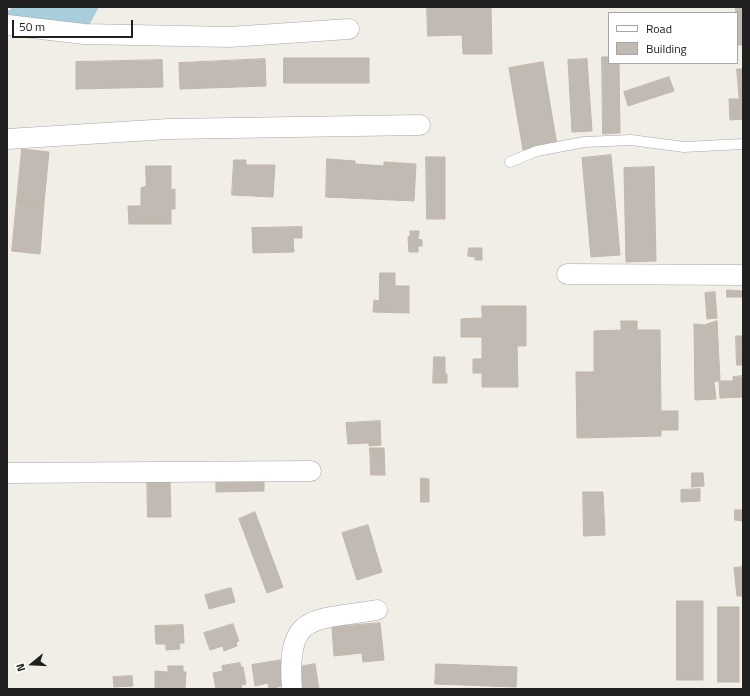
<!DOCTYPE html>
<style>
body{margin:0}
#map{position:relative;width:750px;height:696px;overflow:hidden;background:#f0eee7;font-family:"Titillium Web",sans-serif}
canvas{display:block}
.frame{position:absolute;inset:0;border:8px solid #202020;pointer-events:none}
.legend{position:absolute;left:608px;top:12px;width:130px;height:52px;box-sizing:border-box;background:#fff;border:1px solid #a6a6a6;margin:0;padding:5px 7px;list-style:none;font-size:12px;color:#202020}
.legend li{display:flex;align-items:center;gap:8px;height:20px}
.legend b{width:20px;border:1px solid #a6a6a6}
.north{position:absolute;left:12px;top:644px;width:40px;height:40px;-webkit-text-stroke:3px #fff;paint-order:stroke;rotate:252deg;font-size:11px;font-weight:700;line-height:16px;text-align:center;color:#202020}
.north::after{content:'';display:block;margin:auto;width:14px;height:18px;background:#202020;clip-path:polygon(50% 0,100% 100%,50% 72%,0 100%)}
.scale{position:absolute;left:12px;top:20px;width:121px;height:18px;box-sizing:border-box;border:2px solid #202020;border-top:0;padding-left:5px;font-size:12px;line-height:14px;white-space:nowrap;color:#202020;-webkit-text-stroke:3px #fff;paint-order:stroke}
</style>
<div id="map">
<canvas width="750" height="696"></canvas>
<div class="frame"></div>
<ul class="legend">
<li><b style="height:5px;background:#fff"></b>Road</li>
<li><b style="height:11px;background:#c1bab3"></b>Building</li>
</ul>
<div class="north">N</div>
<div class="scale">50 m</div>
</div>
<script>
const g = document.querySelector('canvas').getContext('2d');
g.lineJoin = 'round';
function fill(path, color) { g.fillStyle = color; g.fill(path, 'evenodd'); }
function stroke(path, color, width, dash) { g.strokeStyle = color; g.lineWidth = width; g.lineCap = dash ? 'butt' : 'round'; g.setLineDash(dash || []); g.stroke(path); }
const water = new Path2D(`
 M13,7H99L84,34L7,25V12Z`);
const building = new Path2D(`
 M427,7H491L492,54H463L462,35L428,36Z
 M736,7H743V45H737Z
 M602,57H609V63H619L620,133L603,134Z
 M284,58H369V83H284Z
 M265,59L266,86L180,89L179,63Z
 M587,59L592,131L572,132L568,60Z
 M162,60L163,87L76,89V62Z
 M543,62L557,145L523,150L509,68Z
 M737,69H743V119L730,120L729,99H739Z
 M669,77L674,91L628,106L624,92Z
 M22,149L49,152L44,203L17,200Z
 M611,155L620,255L591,257L582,158Z
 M426,157H445V219H427Z
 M327,159L355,161V164L384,166V162L416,164L414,201L326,197Z
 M234,160H246V165H275L273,197L232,195Z
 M146,166H171V190L175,189V209H171V224H129L128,206H141V188L146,186Z
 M654,167L656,261L626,262L624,168Z
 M17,200L44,203L40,254L12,251Z
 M302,227V238H293L294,252L253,253L252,228Z
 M410,231H419L418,239L422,240V246H418V252H409L408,237L410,236Z
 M469,248H482V260H475V257L468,256Z
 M380,273H395V286H409V313L373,312L374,300L379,301Z
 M727,290L742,291V297H727Z
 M715,292L717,318L707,319L705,293Z
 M482,306H526V346H517L518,387H482V373H473V359H482V337H461V319L482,318Z
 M621,321H637V330H660L661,411H678V430H661V436L577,438L576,372H594V331L621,330Z
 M717,321L720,380L714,382L716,399L695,400L694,324L704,325Z
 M736,336H743V365H737Z
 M434,357H445V374H447V383H433Z
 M743,376V397L720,398L719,381H733V377Z
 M380,421L381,445L369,446V443L348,444L346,423Z
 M370,448H384L385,475H371Z
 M692,473H703L704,486L692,487Z
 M264,477V491L216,492V478Z
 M147,478H170L171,517H148Z
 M421,478L429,479V502H421Z
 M700,489V501L681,502V490Z
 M583,492H603L605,535L584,536Z
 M735,510H743V521L735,520Z
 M255,512L283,587L267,593L239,519Z
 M368,525L382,572L357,580L342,533Z
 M743,567V596H737L734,568Z
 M231,588L235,602L209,609L205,595Z
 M677,601H703V680H677Z
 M718,607H739V682H718Z
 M380,623L384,660L363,662L362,653L334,656L332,627Z
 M233,624L239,641L236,642L237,646L224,651L223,646L210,650L204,633Z
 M183,625L184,643H179L180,649L166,650V644H156L155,626Z
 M282,660L285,680L281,681L282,686L269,689L268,683L255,686L252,665Z
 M240,663L241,667H243L246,684L241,685L242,689H216L213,673L223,671L222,666Z
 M315,664L319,689H303L299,667Z
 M436,664L517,667L516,687L435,684Z
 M168,666H183V672H186L185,689H155V671L168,672Z
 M132,676L133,686L114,687L113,677Z`);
const service = new Path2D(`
 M510,162L537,151L584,142L631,140L684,147L743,144`);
const minor = new Path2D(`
 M7,25L84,34L229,37L349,29
 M7,139L169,129L420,125
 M567,274L743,275
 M7,473L311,471
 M292,689C286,611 313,621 377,610`);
fill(water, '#a8cddd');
fill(building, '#c1bab3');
stroke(building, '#c2b6a9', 1);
stroke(service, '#a7a7a7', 11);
stroke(minor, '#a7a7a7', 21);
stroke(service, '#fff', 10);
stroke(minor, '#fff', 20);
</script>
